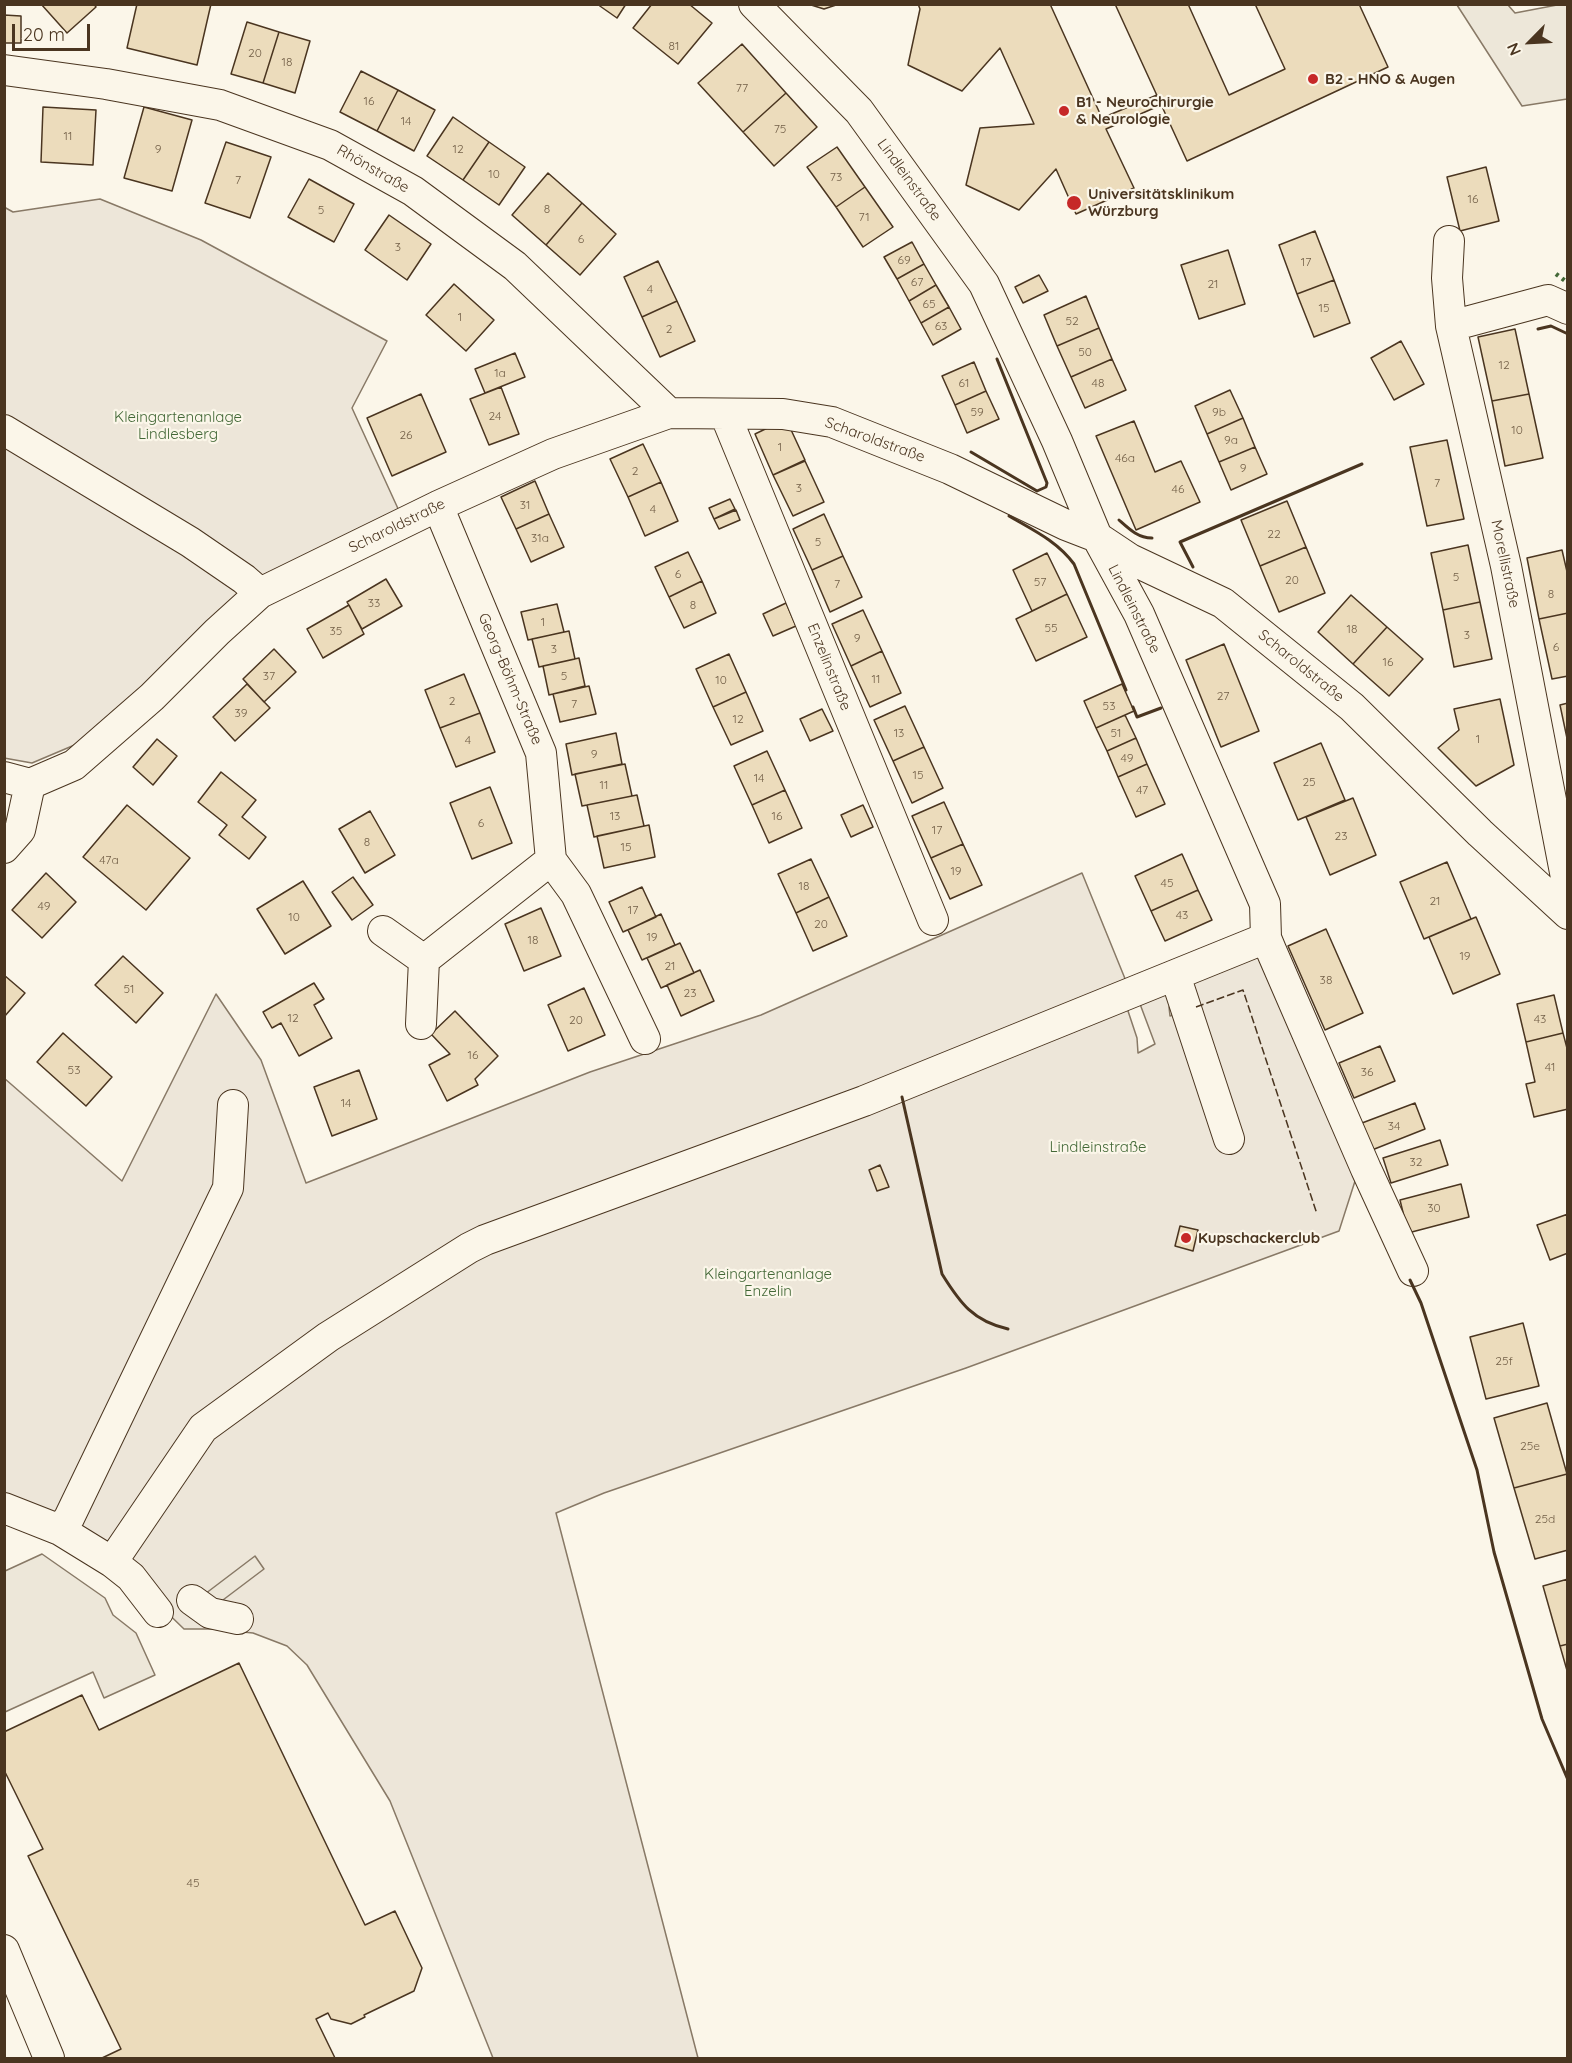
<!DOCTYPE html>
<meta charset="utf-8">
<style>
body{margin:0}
#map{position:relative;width:1572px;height:2063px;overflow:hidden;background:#fbf6e9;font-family:Quicksand,sans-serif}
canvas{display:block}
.frame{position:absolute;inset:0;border:6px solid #4a3520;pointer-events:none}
.north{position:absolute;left:1500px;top:12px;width:60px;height:60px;-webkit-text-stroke:4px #fbf6e9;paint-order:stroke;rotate:246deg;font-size:16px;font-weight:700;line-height:24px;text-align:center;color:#4a3520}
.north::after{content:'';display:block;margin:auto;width:21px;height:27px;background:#4a3520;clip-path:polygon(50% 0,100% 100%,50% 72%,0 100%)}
.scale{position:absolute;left:12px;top:24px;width:78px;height:27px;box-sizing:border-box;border:3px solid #4a3520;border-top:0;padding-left:8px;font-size:18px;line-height:21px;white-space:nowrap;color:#4a3520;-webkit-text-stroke:4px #fbf6e9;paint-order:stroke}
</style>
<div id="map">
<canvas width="1572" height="2063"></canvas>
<div class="frame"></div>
<div class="north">N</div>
<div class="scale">20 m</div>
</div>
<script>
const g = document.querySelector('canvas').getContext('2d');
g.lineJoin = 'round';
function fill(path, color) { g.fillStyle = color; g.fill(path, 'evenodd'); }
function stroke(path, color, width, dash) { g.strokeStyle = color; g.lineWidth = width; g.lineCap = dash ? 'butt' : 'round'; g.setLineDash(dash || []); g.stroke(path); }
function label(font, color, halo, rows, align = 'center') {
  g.font = font + ' Quicksand,sans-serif'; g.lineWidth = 4.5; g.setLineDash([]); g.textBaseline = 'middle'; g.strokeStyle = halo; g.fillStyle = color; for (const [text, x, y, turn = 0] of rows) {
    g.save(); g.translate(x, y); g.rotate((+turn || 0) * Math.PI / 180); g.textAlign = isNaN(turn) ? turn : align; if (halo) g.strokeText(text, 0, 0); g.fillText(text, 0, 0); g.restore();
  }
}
const green = new Path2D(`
 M100,199L201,240L387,341L352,408L400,513L251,584L84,741L32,763L4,758V207L13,212Z
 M1082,873L1128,986L1126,1005L1137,1038L1138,1053L1155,1044L1140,1004L1169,987L1174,998L1169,1007L1170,1016L1195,1007L1188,981L1262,953L1356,1178L1339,1231L966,1368L604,1493L556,1513L698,2058H493L390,1801L307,1665L287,1646L253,1633L212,1629H184L151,1597L5,1499L4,1078L122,1181L216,994L261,1060L306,1183L590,1072L761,1015Z`);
const parking = new Path2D(`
 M1457,5H1508L1515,13L1557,5H1567V99L1522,106Z
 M42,1554L105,1598L113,1615L136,1633L155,1675L104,1698L93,1672L5,1712V1571Z
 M255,1556L264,1569L211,1609L201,1597Z`);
const building = new Path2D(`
 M41,4H94L96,7L67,33Z
 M137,4H211L197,65L127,48Z
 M597,4H626L617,18Z
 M652,4H689L712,23L678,64L633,28Z
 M808,4H839L824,9Z
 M918,4H1050L1102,118L1157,95L1161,105L1106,129L1134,188L1076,214L1056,169L1019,210L966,185L980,128L1034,124L1000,48L962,91L908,65L920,9Z
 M1115,4H1188L1229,95L1285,69L1255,4H1359L1388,67L1187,161Z
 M4,15L21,16V43H4Z
 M247,22L279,32L263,83L231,74Z
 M279,32L310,41L295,93L263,83Z
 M742,44L786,93L743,132L698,83Z
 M361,71L398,90L377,131L340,112Z
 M398,90L435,110L414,151L377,131Z
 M786,93L817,127L774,166L743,132Z
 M43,107L96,110L93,165L41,162Z
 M144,107L192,120L172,191L124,178Z
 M453,117L489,142L463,180L427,156Z
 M226,142L271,157L250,218L205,203Z
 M489,142L525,167L499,205L463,180Z
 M837,147L865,187L836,207L807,167Z
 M1486,167L1499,221L1460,231L1447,177Z
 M548,173L582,203L546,245L512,215Z
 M309,179L354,204L334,242L288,217Z
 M865,187L893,227L863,247L836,207Z
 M582,203L616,234L580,275L546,245Z
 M389,215L431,244L407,280L365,250Z
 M1315,231L1334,280L1297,294L1279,245Z
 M912,242L924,264L897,279L884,257Z
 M1228,250L1245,304L1199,319L1181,265Z
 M658,261L677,301L642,317L624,277Z
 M924,264L936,285L909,301L897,279Z
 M1039,275L1048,291L1023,303L1015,287Z
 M1334,280L1350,323L1314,337L1297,294Z
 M454,284L494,320L466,351L426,315Z
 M936,285L949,307L921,323L909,301Z
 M1086,296L1099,328L1057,346L1044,315Z
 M677,301L695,341L660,357L642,317Z
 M949,307L961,329L933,345L921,323Z
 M1099,328L1112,359L1071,377L1057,346Z
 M1515,329L1529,394L1492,401L1478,337Z
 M1401,341L1424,384L1394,400L1371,358Z
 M515,353L525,377L485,393L475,369Z
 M1112,359L1126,390L1085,408L1071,377Z
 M974,362L986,391L955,405L942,376Z
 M501,387L519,434L489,445L470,399Z
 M1230,390L1243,418L1207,434L1195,406Z
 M986,391L999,419L967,433L955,405Z
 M421,394L446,452L392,476L367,418Z
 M1529,394L1543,458L1505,466L1492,401Z
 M1243,418L1255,447L1219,462L1207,434Z
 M786,419L805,460L773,475L755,434Z
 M1134,421L1155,472L1181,461L1200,502L1136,530L1096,436Z
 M1447,440L1464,519L1427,526L1410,447Z
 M643,444L661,482L628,497L610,459Z
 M1255,447L1267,474L1231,490L1219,462Z
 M805,461L824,502L793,516L773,475Z
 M535,481L549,514L516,529L501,497Z
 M661,482L678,521L645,536L628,497Z
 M730,499L735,509L714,519L709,508Z
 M1287,501L1306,547L1260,566L1241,520Z
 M736,510L740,520L719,529L714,519Z
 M549,514L564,547L531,562L516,529Z
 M824,514L843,556L812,570L793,529Z
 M1468,545L1480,602L1443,610L1431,553Z
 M1306,547L1325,593L1279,612L1260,566Z
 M1562,550L1568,576V613L1539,619L1527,558Z
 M688,552L702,581L669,597L655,567Z
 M1047,553L1067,594L1032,611L1013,570Z
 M843,556L862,597L830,612L812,570Z
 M386,579L402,606L362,629L347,602Z
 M702,581L716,613L684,628L669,597Z
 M1067,594L1087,637L1036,661L1016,619Z
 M1351,595L1387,627L1353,664L1318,632Z
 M1480,602L1492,659L1454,667L1443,610Z
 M786,603L796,626L773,636L763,614Z
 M557,604L564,632L528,640L521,612Z
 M349,605L364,634L323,658L307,629Z
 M863,610L882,651L851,666L832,624Z
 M1568,613V676L1552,679L1539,619Z
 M1387,627L1423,659L1389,696L1353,664Z
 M569,631L575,659L539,667L532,639Z
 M1224,644L1259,731L1221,747L1186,660Z
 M274,649L296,672L264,702L243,679Z
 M882,651L901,693L870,707L851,666Z
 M729,654L746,692L713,707L696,669Z
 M579,658L585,686L549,695L543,666Z
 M464,674L480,713L440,728L425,690Z
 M247,684L270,708L235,741L213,717Z
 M1122,684L1134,711L1096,728L1084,701Z
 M589,686L596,714L560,722L553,694Z
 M746,692L763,731L731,745L713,707Z
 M1500,699L1514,765L1476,786L1438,748L1459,730L1454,709Z
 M1568,703V743L1560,705Z
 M905,706L924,747L893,761L874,720Z
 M822,709L833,731L810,741L800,719Z
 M480,713L495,752L456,767L440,728Z
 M1125,715L1136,738L1107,751L1096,728Z
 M616,733L622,764L572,775L566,744Z
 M1136,738L1147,764L1118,777L1107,751Z
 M157,739L177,756L153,785L133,767Z
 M1321,743L1345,800L1298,820L1274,763Z
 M924,747L943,788L912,803L893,761Z
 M767,751L785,790L752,805L734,766Z
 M625,764L632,796L582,806L575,774Z
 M1147,764L1165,804L1136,817L1118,777Z
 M221,772L256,800L242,817L266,837L249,859L219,835L227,825L198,802Z
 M490,787L512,843L472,859L450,803Z
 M785,790L802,828L769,843L752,805Z
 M637,795L644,826L594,837L587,805Z
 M1353,798L1376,855L1330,875L1306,817Z
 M944,802L963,844L931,858L912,816Z
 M127,805L190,858L146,910L83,857Z
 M863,805L873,827L851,837L841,815Z
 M370,811L395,855L365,873L339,829Z
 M649,825L655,857L604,868L597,836Z
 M963,844L982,885L950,899L931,858Z
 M1182,854L1198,890L1151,911L1135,876Z
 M811,859L829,897L796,913L778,874Z
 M1447,862L1471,919L1424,939L1400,882Z
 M46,873L76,902L42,938L12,910Z
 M353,877L373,905L352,920L332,892Z
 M303,881L331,926L285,954L257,909Z
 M642,887L656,917L623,932L609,902Z
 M1198,890L1212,920L1165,941L1151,911Z
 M829,897L847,936L813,951L796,913Z
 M541,908L561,956L524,971L505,924Z
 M661,914L675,945L642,960L628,930Z
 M1476,917L1500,974L1453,994L1429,937Z
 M1326,929L1363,1013L1325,1030L1288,946Z
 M680,943L694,973L661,988L647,958Z
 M123,956L163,993L136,1023L95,985Z
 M700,970L714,1001L681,1016L667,985Z
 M4,975L25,993L4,1017Z
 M314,983L324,999L314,1005L332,1038L299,1056L281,1023L272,1028L263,1012Z
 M584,988L605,1035L568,1051L548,1005Z
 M1554,995L1563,1033L1526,1042L1517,1004Z
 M455,1011L498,1056L475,1079L478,1085L447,1101L429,1065L450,1054L431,1034Z
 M63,1033L112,1077L86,1106L37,1062Z
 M1563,1033L1568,1052V1109L1534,1117L1526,1084L1535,1082L1526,1042Z
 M1380,1046L1395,1081L1354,1098L1339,1063Z
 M359,1070L377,1119L332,1136L314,1087Z
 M1415,1103L1425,1129L1372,1150L1362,1123Z
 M1440,1140L1448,1165L1391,1183L1383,1158Z
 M880,1165L889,1187L877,1191L869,1170Z
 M1461,1184L1469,1217L1408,1233L1400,1200Z
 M1568,1214V1253L1550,1260L1537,1225Z
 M1180,1226L1198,1230L1193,1251L1175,1246Z
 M1523,1323L1539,1386L1486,1399L1470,1337Z
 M1547,1403L1567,1474L1514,1488L1494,1418Z
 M1567,1474L1568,1550L1535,1559L1514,1488Z
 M1568,1579V1644L1560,1646L1543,1586Z
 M1568,1644V1674L1560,1646Z
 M239,1663L365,1925L395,1911L422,1968L414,1991L364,2015L365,2017L351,2024L331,2019L328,2013L316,2019L335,2058H102L121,2049L28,1856L43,1849L4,1770V1732L82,1695L99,1730Z`);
const minor = new Path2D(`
 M754,4L859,111L984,284L1057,441L1097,537L1139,614L1265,904L1266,938L1271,950L1366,1169L1413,1271
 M4,70L106,84L220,105L330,145L413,191L515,266L669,413
 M1449,241L1447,278L1451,326L1506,566L1568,888
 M1451,326L1548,300L1568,309
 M725,414L933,920
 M4,430L190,542L244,579L260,593
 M438,506L541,753L551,860L576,894L645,1039
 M4,777L30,784L74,765L152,697L217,632L260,593L438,506L553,454L669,413L783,414L832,422L950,469L1066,525L1097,537L1130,559L1223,603L1352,707L1480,833L1568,914
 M4,848L20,830L30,784
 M383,931L424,960
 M1175,975L1229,1139
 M421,1024L424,960L551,860
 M4,1508L60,1530L112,1562L131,1577L158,1612
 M60,1530L69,1518L228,1188L233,1105
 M112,1562L203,1428L328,1337L469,1248L485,1240L864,1101L1266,938
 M192,1600L210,1613L238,1619
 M4,1950L49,2058`);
const hedge = new Path2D(`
 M1556,274L1568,283`);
const fence = new Path2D(`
 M1196,1007L1243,990L1317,1214`);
const wall = new Path2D(`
 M1538,329L1551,326L1568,334
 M971,452L1037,491L1046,487L1047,483L997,359
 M1009,516C1033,530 1057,541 1074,564L1126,690
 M1119,520C1129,529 1138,538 1152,538
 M1193,567L1180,542L1362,464
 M1133,707L1137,717L1161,708
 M902,1097L942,1274C960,1303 973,1321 1008,1329
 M1410,1280L1421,1303L1477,1470L1494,1552L1542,1719L1568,1780`);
const markers = [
 [1313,79,6,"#c62828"],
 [1064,111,6,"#c62828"],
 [1074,203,8,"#c62828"],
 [1186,1238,6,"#c62828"]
];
const numberNames = [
 ["81",674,46],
 ["20",255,53],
 ["18",287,62],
 ["77",742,88],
 ["16",369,101],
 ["14",406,121],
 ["75",780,129],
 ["11",68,136],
 ["9",158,149],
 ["12",458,149],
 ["10",494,174],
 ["73",836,177],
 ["7",238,180],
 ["16",1473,199],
 ["8",547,209],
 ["5",321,210],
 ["71",864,217],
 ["6",581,239],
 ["3",398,247],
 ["69",904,260],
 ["17",1306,262],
 ["67",917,282],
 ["21",1213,284],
 ["4",650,289],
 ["65",929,304],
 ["15",1324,308],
 ["1",460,317],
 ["52",1072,321],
 ["63",941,326],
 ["2",669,329],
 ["50",1085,352],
 ["12",1504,365],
 ["1a",500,373],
 ["61",964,383],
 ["48",1098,383],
 ["59",977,412],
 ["9b",1219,412],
 ["24",495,416],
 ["10",1517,430],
 ["26",406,435],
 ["9a",1231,440],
 ["1",780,447],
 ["46a",1125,458],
 ["9",1243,468],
 ["2",635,471],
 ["7",1437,483],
 ["3",799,488],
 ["46",1178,489],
 ["31",525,505],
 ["4",653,509],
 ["22",1274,534],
 ["31a",540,538],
 ["5",818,542],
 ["6",678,574],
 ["5",1456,577],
 ["20",1292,580],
 ["57",1040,582],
 ["7",837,584],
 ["8",1551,594],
 ["33",374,603],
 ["8",693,605],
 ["1",543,622],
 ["55",1051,628],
 ["18",1352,629],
 ["35",336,631],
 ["3",1467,635],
 ["9",857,638],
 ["6",1556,647],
 ["3",554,649],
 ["16",1388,662],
 ["37",269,676],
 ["5",564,676],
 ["11",876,679],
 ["10",721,680],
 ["27",1223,696],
 ["2",452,701],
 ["7",574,704],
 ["53",1109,706],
 ["39",241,713],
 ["12",738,719],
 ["13",899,733],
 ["51",1116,733],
 ["1",1478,739],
 ["4",468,740],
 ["9",594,754],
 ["49",1127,758],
 ["15",918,775],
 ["14",759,778],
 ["25",1309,782],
 ["11",604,785],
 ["47",1142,790],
 ["13",615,816],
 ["16",777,816],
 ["6",481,823],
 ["17",937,830],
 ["23",1341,836],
 ["8",367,842],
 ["15",626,847],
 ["47a",109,860],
 ["19",956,871],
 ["45",1167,883],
 ["18",804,886],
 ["21",1435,901],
 ["49",44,906],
 ["17",633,910],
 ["43",1182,915],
 ["10",294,917],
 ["20",821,924],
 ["19",652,937],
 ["18",533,940],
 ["19",1465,956],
 ["21",670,966],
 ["38",1326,980],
 ["51",129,989],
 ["23",690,993],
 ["12",293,1018],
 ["43",1540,1019],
 ["20",576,1020],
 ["16",473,1055],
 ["41",1550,1067],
 ["53",74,1070],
 ["36",1367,1072],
 ["14",346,1103],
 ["34",1394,1126],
 ["32",1416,1162],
 ["30",1434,1208],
 ["25f",1504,1361],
 ["25e",1530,1446],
 ["25d",1545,1519],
 ["45",193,1883]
];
const poiNames = [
 ["B2 - HNO & Augen",1325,79],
 ["B1 - Neurochirurgie",1076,102],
 ["& Neurologie",1076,119],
 ["Universitätsklinikum",1088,194],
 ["Würzburg",1088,211],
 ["Kupschackerclub",1198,1238]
];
const streetNames = [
 ["Rhönstraße",373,169,30],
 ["Lindleinstraße",909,180,54],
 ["Scharoldstraße",875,440,20],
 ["Scharoldstraße",397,526,-26],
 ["Morellistraße",1505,564,78],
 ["Lindleinstraße",1134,609,63],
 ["Scharoldstraße",1301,666,39],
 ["Enzelinstraße",829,667,68],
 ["Georg-Böhm-Straße",510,679,67]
];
const parkNames = [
 ["Kleingartenanlage",178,417],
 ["Lindlesberg",178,434],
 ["Lindleinstraße",1098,1147],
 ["Kleingartenanlage",768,1274],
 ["Enzelin",768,1291]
];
fill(green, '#ede6d9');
stroke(green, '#887966', 1.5);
fill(parking, '#ede7d9');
stroke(parking, '#887966', 1.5);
fill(building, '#ecdcbc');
stroke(building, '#4a3520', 1.5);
stroke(minor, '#4a3520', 32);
stroke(minor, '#fbf6e9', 30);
stroke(hedge, '#436837', 4.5, [3, 4.5]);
stroke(fence, '#4a3520', 1.5, [8, 3]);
stroke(wall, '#4a3520', 3);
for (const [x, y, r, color] of markers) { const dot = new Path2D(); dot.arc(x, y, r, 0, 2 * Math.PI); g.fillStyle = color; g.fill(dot); stroke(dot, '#fbf6e9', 2); }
label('12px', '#725f47', null, numberNames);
label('bold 15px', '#4a3520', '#fbf6e9', poiNames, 'left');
label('15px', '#4a3520', '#fbf6e9', streetNames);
label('15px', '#436837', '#fbf6e9', parkNames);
</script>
